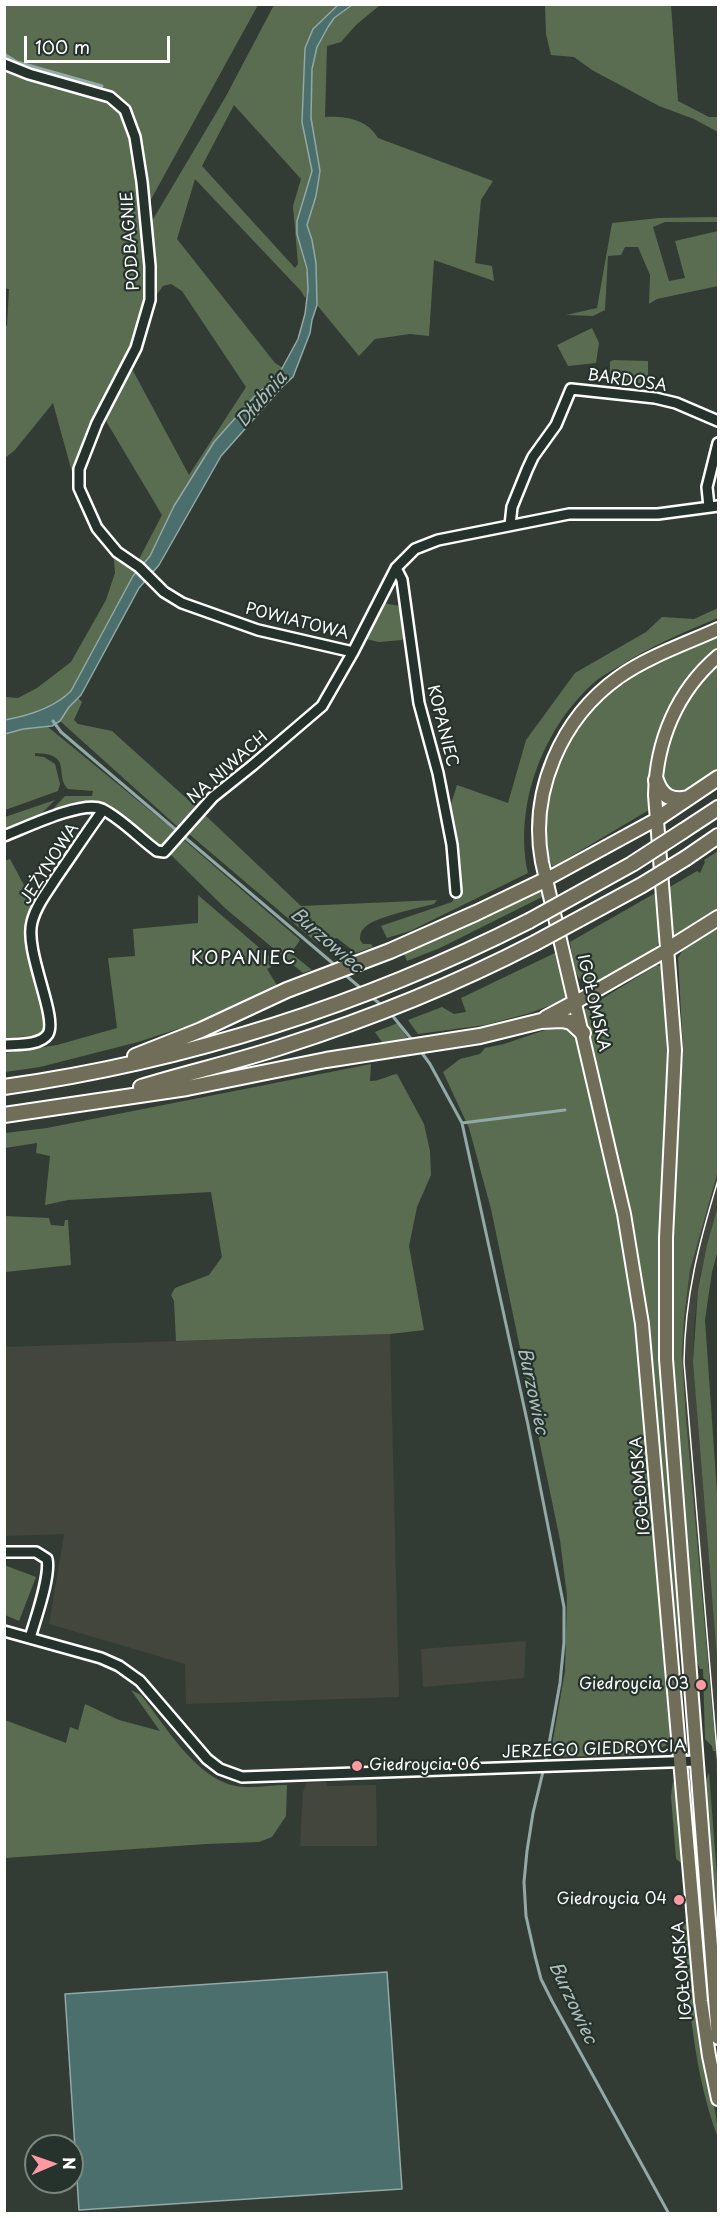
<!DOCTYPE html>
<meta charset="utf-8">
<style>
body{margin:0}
#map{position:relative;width:723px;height:2218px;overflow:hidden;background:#333c34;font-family:"Playpen Sans",sans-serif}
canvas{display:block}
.frame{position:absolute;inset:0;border:6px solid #fff;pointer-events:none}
.north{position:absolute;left:24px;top:2134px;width:60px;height:60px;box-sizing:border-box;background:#26332d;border:2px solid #7d8581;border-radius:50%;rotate:88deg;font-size:16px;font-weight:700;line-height:24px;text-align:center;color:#fff}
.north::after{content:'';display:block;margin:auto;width:21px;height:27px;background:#ff9aa2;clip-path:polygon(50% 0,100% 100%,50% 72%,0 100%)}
.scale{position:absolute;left:24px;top:36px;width:146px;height:27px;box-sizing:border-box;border:3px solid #fff;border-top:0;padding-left:8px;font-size:18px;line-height:21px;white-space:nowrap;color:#fff;-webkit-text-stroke:4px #26332d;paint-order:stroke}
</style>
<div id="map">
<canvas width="723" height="2218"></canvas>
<div class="frame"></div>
<div class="north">N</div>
<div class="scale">100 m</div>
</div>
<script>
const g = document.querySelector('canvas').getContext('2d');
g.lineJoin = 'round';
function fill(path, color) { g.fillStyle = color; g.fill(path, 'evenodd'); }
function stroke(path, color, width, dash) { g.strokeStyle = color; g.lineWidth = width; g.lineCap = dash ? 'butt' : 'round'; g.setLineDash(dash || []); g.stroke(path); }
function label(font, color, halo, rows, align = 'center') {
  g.font = font + ' "Playpen Sans",sans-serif'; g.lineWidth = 4.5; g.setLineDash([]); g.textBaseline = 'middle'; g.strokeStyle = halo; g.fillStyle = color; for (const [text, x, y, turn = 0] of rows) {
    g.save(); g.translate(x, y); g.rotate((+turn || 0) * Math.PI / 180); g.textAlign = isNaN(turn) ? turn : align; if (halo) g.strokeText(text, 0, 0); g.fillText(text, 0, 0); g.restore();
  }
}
const built = new Path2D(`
 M718,1171V1206L700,1276L694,1325L693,1362L718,1671V1792L686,1419L682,1354L684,1318L690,1270Z
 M390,1334L399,1697L186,1704L185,1664L49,1624L64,1534L5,1536L4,1347Z
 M526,1641L524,1678L423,1687L421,1649Z
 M327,1782V1786H336L376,1785L377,1846H300L303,1792L307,1783Z`);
const green = new Path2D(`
 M4,5H258L149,203L138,136L130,115L105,92L14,65L5,59Z
 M274,5H338L313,29L305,48L302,122L312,171L299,212L297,234L307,273L308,289L305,298L301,291L195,179L177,239L275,363L283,368L274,380L254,397L214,442L174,506L150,556L142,566L137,563L162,515L103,416L131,367L189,475L246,387L182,291L171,284L163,286L153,300C158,271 148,247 152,221L225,98ZM234,105L301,179L293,206L298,264L295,268L202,166Z
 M352,5H380L356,25L341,42L327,46L325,117C345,116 367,119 378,138L493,181L481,200L475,263L492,266L494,281L434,260L429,336L410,334L375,339L359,356L317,305V283L312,240L307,225L316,196L320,171L311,118L312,69L317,47L328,27L334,18Z
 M545,5H671L678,101L709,117H718V132L694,119L659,106L592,70L574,57L551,55L546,34Z
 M5,66L105,97L120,108L133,142L145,244L147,298L136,337L75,483L53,403L15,450L5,458L4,326H7L9,289L4,288Z
 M718,217V222H665L653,227L669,281L685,278L675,241L718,231V286L657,299L649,304L650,275L638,247H625L621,255L608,256L605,310L593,316L566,315L597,308L612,223L659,218Z
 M592,328L599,343L596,363L568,366L557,345Z
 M613,360L648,361V383H610V362Z
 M96,532L138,570L133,576L71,691C54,708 27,716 5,720V697L18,698L37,688L71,662L106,600L115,573L114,560Z
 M383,603L400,606L404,637L402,640L379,642L366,639Z
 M718,608V618C684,632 651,646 620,666C612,670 604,675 597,680C544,725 513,805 528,873L410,931L387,938L381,926L452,902L460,887L449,811L457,785L508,803L526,740L575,673L646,632L662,617L694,619Z
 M718,635V649C682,681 658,720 651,768C649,781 653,797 649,810L553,867C544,851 546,826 547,808C552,759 580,713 620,684C649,662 686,650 718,635Z
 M718,664V769C700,782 679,807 662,781C663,735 686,695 718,664Z
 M78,698L82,702L74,720L78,724L112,731L195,806L179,828L60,721L69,707Z
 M48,727L175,831L162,847L155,844L94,803L80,805L49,815V813L65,796H92L93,791L68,789C54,775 74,754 35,753V756L44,757L55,764L60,784L58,791L5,810V734L23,729Z
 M55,800L35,820L5,831V817Z
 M204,814L301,906L437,900L434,904C418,908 375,917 365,927C361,931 360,934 360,940L363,944H371L373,947L356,953L337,938L317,943L189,834Z
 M184,840L300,940L291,953L312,970L303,973L226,909L170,854Z
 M718,851V911L700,925L673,940L668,888L697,871L700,873L705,862L704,860Z
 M10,859L34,904L28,922L26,941L47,1017L42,1035L5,1038L4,861Z
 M542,888L546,895L440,948L407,961L404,954Z
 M657,892C659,911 666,936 654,951L596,984C572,987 573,959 570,942Z
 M198,895L277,963L267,969L278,987L208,1019L138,1042L40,1067L5,1072V1053L57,1045L117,1028L108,958L135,956L133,929L198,923Z
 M718,925V1171L690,1270L684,1318L682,1354L686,1419L716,1751H713L712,1746L705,1739L703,1669H700L694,1656L675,1420L670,1324V1259L683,1048L678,958L684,948Z
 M559,951L569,997L564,1000L530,1013L485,1025L418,1034L408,1020L442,1007L454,1014L466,1012L461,998Z
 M657,965L661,966L663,972C666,1015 668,1058 667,1101C667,1180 658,1260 660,1339L684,1669L674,1624L650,1341L639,1266L584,1010Z
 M561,1022L577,1033C597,1125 622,1217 635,1310C654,1449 660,1591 672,1731L666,1746L652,1750L650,1746H636V1755L550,1757L565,1671L567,1596L560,1540L491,1209L469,1128L443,1072L460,1059L480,1054L485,1048L504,1044L551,1028Z
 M398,1023L408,1039L382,1042L375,1032Z
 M371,1064L370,1081C379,1082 388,1075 397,1074L424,1124L430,1151L431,1175L417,1207L409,1246L424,1330L390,1334L176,1341L174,1301L171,1295L175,1288L209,1275L222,1257L211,1192L68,1200L45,1205L50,1156L36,1153L37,1143L5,1148V1133L47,1128Z
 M718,1206V1250L712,1272L705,1320L718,1507V1671L693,1362L698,1290L707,1245Z
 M4,1216L49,1218L51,1225L64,1226L65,1220H68L71,1265L5,1272Z
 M4,1565L36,1577L19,1621L5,1615Z
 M131,1690L141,1695C165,1725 196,1779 236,1786C251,1789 271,1785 287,1785L286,1816L272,1837L259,1842L206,1844L5,1858V1720L66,1743L70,1727L78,1730L85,1704L119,1720L160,1731Z
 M709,1772L718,1890V1976L715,1890L705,1783Z
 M673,1781C682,1799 682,1843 681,1863L676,1859L671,1796Z
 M684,1920H686L689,1931C693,1972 695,2015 702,2056C707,2083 718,2110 718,2138C693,2071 689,2000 683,1929Z`);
const water = new Path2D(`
 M338,5H352L334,18L328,27L317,47L312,69L311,118L320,171L316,196L307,225L312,240L316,263L317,305L312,320L310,333L293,377L283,386L221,456L159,565L139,588L81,695L69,707L60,721L52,726L23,729L5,734V720C27,716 54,708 71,691L133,576L150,556L174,506L214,442L254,397L279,374L298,339L305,314L308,289L307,269L297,234V221L312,171L302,122L305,48L313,29Z
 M387,1972L402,2189L79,2210L65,1994Z`);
const stream = new Path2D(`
 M4,54L17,62L102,86
 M53,721L61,732L336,966
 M343,973L363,990
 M370,996L384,1007
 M391,1014L413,1041
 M419,1049L430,1064L462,1123L528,1425L564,1607V1642L560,1683L547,1755L533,1813L527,1851L524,1882L526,1916L535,1956L541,1979L552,2001L669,2214
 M462,1123L565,1110`);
const minor = new Path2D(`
 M4,64L29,74L110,97L125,110L135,137L142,182L150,266V300L136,348L97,423L79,469V488L97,528L117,552L139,567L164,592L182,603L258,630L353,652
 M709,507L707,487L718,443
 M510,525L512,507L527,470L533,457L556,425L571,389L655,398L676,403L718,421
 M396,568L402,580L419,703L438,773L452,845L456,892
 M4,836C25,828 82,800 102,809C122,819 139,838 157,851L164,852L213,797L253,765L322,706L353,652L396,568L415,549L438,540L569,514H658L718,506
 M4,1045C17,1044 40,1046 48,1034C58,1017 24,951 32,922C36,906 47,892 56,878C72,855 87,832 103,810
 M4,1552H36L47,1559C51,1576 35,1620 30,1638
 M4,1631L101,1658L119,1666L140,1681L207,1759L220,1769L242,1777L697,1761`);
const major = new Path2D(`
 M718,629C685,644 649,656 619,677C561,718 529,792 542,862L624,1214L642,1324L701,2001L709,2056L718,2099
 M718,656C677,691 656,741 655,795L675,1050L666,1238V1359L718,2038
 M547,879L657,819
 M576,1002L667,950`);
const highway = new Path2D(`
 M656,780C661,796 672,802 688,798
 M657,819L718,778
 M683,831L718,808
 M686,858L718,836
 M667,950L718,918
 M546,1018L576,1002
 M135,1056L201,1030L287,990L390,951L476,913L547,879
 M4,1087C187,1061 365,1004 529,921
 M141,1087C187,1073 235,1062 281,1047C369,1019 454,985 535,943
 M4,1115L187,1088L326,1060L480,1036L541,1021L562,1020L571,1022L583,1033`);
const tram = new Path2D(`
 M718,1180C699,1243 685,1295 684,1362L718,1763`);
const highwayBridge = new Path2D(`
 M529,921L632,864L683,831
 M535,943L642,885L686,858`);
const markers = [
 [701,1685,6,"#ff9aa2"],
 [357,1766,6,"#ff9aa2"],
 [679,1900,6,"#ff9aa2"]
];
const streetNames = [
 ["PODBAGNIE",131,241,-94],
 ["BARDOSA",627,381,8],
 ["POWIATOWA",297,622,14],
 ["KOPANIEC",442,726,76],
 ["NA NIWACH",228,768,-41],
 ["JEŻYNOWA",50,864,-57],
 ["IGOŁOMSKA",593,1003,77],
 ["IGOŁOMSKA",641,1486,-95],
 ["JERZEGO GIEDROYCIA",594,1750,-2],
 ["IGOŁOMSKA",683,1971,-95]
];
const poiNames = [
 ["Giedroycia 03",689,1685],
 ["Giedroycia 06",369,1766,"left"],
 ["Giedroycia 04",667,1900]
];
const waterNames = [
 ["Dłubnia",262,400,-49],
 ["Burzowiec",326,941,41],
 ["Burzowiec",532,1391,78],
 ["Burzowiec",572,2003,65]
];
const neighbourhoodNames = [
 ["KOPANIEC",244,959]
];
fill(built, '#43463d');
fill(green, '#5a6d51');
fill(water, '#4a6f6d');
stroke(water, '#92a9a7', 1.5);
stroke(stream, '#92a9a7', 3);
stroke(minor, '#fff', 14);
stroke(major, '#fff', 16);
stroke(highway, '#fff', 18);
stroke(minor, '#26332d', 9);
stroke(major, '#706e59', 12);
stroke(highway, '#706e59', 14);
stroke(tram, '#fff', 1.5);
stroke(highwayBridge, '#fff', 18, []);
stroke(highwayBridge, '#706e59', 14);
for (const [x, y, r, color] of markers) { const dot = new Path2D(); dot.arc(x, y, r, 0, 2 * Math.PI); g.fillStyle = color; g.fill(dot); stroke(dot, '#26332d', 2); }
label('16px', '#fff', '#26332d', streetNames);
label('16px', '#fff', '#26332d', poiNames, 'right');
label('italic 18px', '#aebebd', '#26332d', waterNames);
g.letterSpacing = '1.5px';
label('18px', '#fff', '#26332d', neighbourhoodNames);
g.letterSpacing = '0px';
</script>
